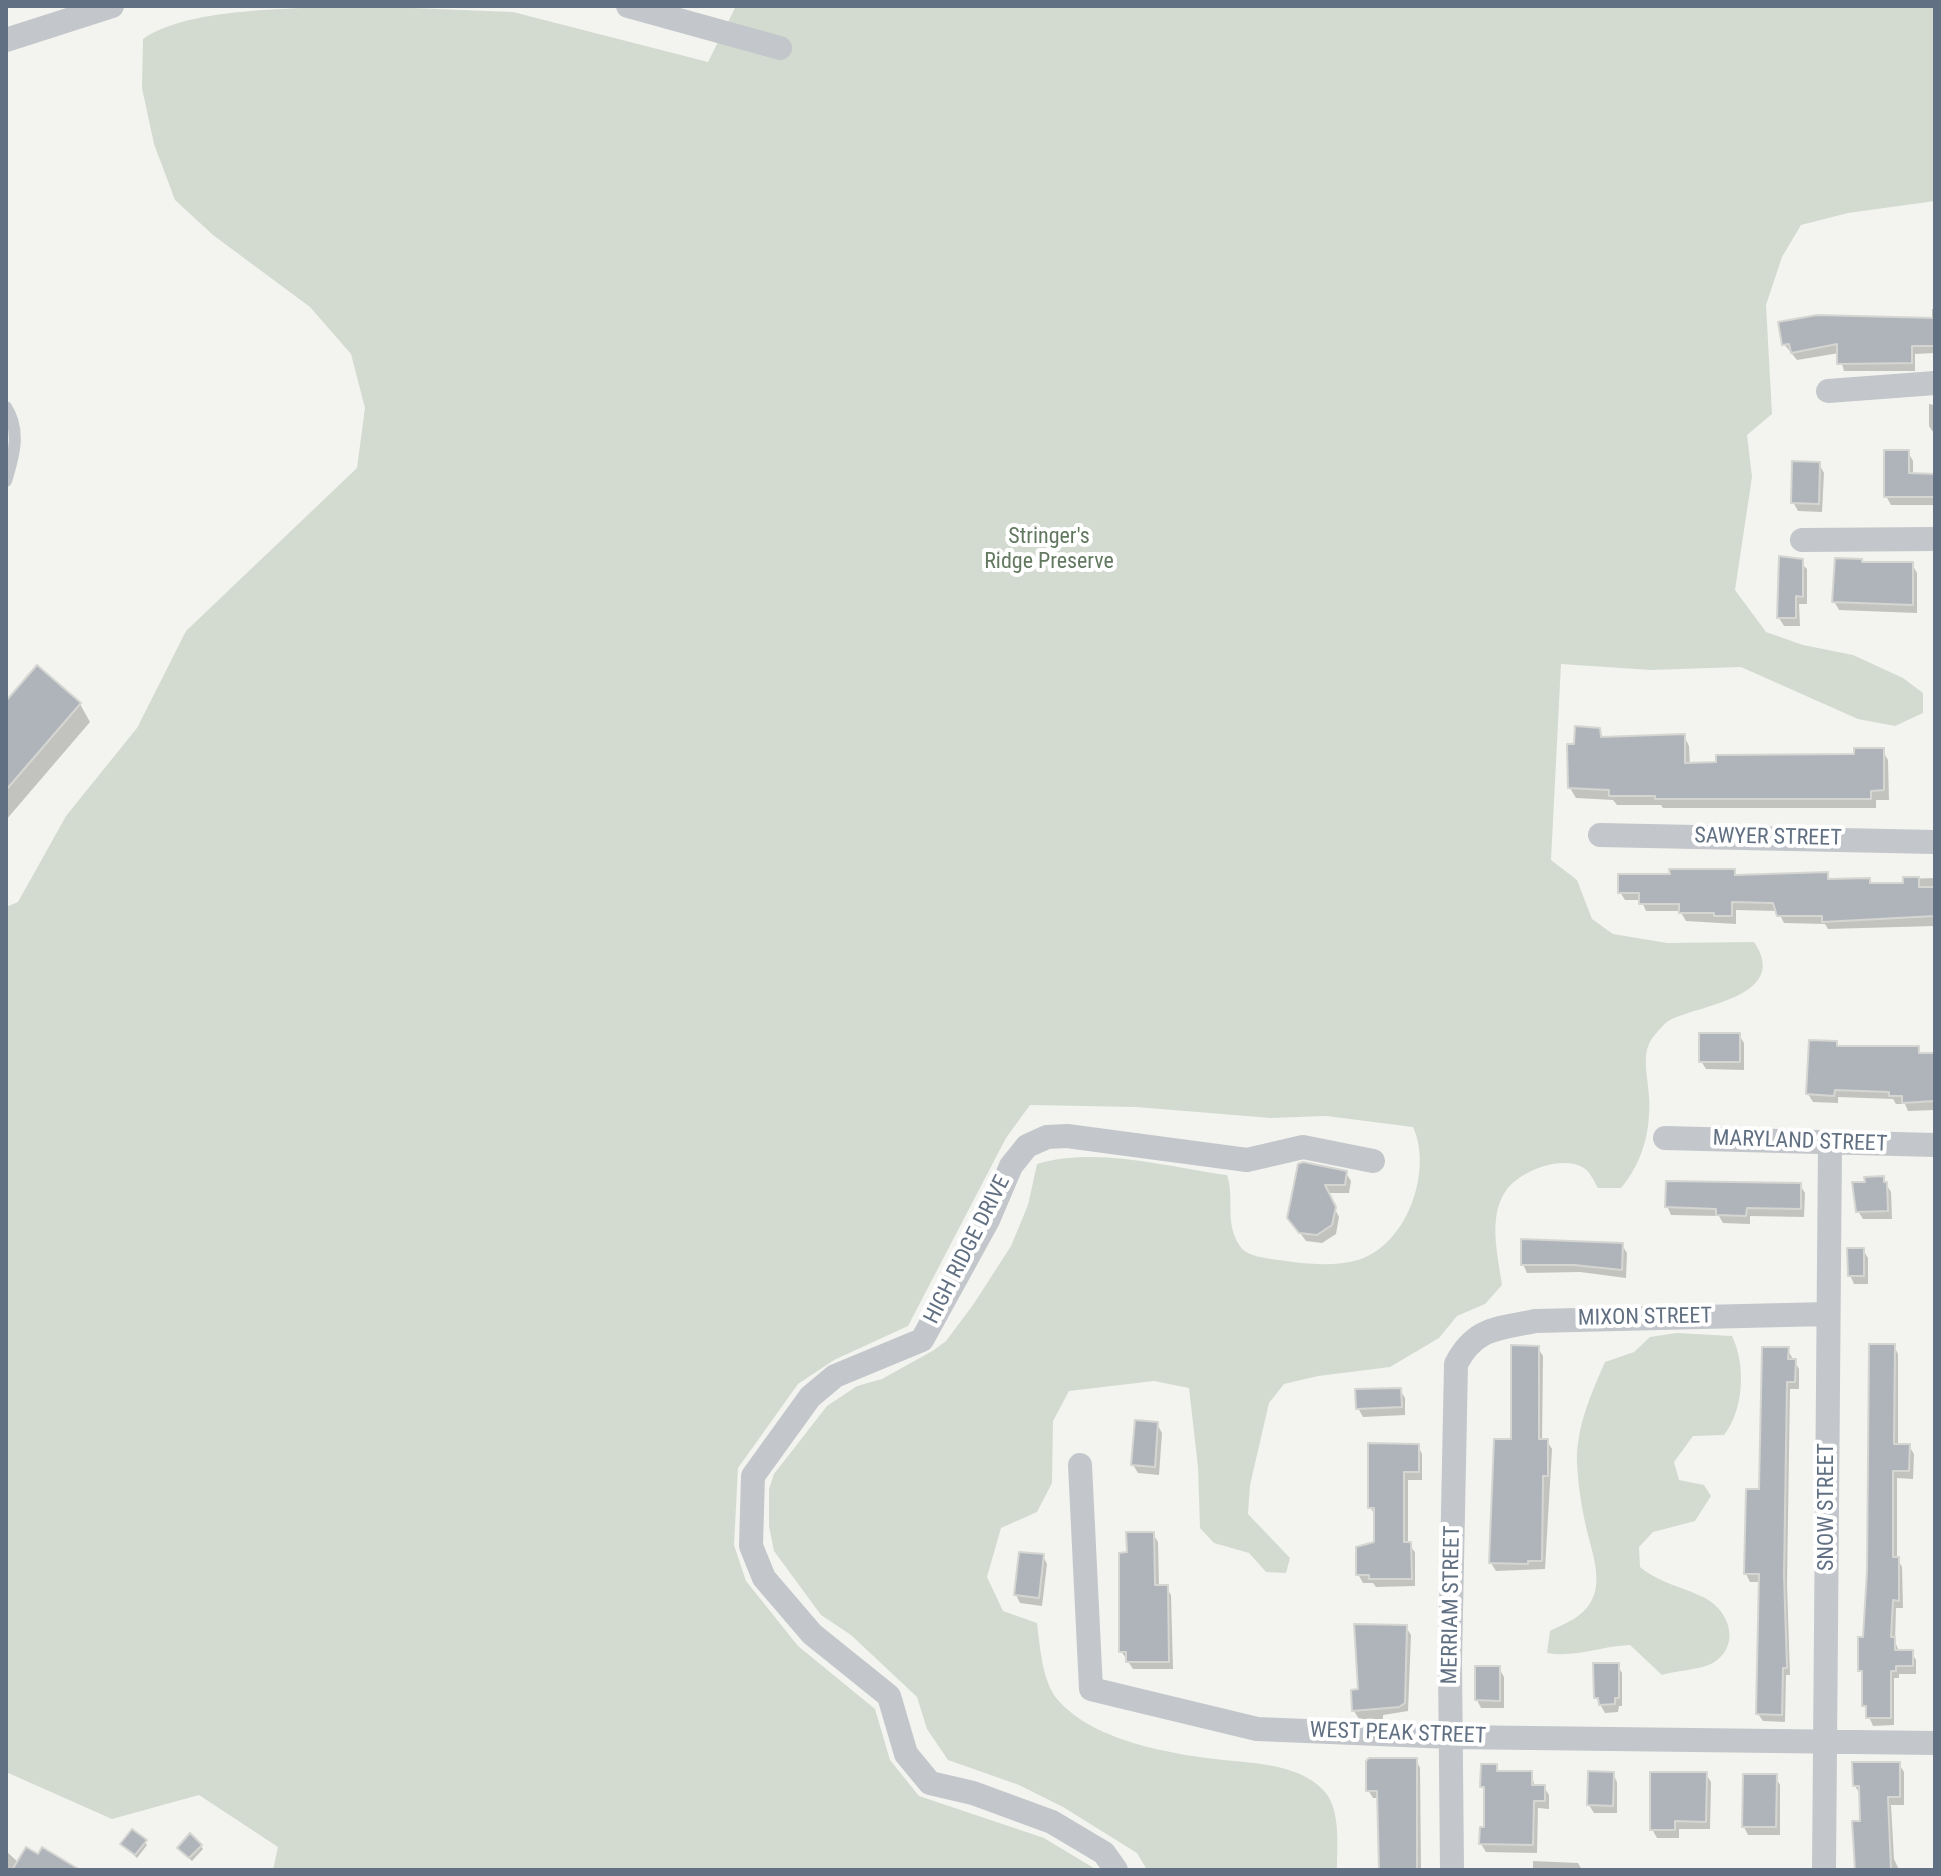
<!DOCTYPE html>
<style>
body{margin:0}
#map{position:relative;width:1941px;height:1876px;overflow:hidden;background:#f3f4ef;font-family:"Roboto Condensed",sans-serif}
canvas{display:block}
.frame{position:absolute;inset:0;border:8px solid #617082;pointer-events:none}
</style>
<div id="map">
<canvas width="1941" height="1876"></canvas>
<div class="frame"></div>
</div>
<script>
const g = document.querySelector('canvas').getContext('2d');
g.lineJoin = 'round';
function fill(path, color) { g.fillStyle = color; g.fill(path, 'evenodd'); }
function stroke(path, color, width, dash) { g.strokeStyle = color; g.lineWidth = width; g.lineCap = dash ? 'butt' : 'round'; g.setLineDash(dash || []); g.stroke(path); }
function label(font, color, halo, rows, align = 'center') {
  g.font = font + ' "Roboto Condensed",sans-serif'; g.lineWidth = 8; g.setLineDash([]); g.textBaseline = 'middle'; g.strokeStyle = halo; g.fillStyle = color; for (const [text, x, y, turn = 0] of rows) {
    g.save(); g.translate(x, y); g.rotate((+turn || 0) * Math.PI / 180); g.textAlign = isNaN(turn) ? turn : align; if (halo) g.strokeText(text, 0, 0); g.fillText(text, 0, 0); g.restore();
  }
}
const green = new Path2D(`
 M362,6L513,12L708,62L736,6H1935V201L1848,213L1801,225L1782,257L1766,305L1772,414L1747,435L1752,477L1735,590L1766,632L1803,645L1853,655L1903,678L1923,693V713L1895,726L1858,719L1741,667L1651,670L1561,664L1551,860L1577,880L1592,919L1613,934L1667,943L1754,942C1791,996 1701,1005 1672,1019C1665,1022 1659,1030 1654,1036C1640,1052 1648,1076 1649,1096C1651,1130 1643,1162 1621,1188H1598C1594,1181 1590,1172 1584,1168C1563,1154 1518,1171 1505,1192C1488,1218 1498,1256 1502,1285L1485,1304L1457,1316L1439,1338L1390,1367L1318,1376L1284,1384L1269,1403L1250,1485L1248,1514L1290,1558L1286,1573L1266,1572L1249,1553L1214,1543L1200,1528L1198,1467L1189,1388L1154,1381L1069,1391L1053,1421L1052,1483L1037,1512L1001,1528L987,1577L1003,1611L1037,1623C1040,1646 1042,1682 1058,1700C1095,1743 1180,1756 1234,1761C1265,1764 1303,1767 1325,1792C1341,1811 1337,1847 1337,1870H1147L1137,1853L1063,1807L1019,1785L948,1760L927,1729L917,1697L851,1635L821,1615L774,1551L769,1526V1489L774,1474L827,1406L857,1386L882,1379L934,1350L946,1341L973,1305L1011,1246L1028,1205L1037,1164C1096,1146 1167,1167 1227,1175C1235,1198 1224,1223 1240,1246C1247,1257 1266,1258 1279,1260C1304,1264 1333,1267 1358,1260C1407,1245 1433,1171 1413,1127L1326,1116L1271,1118L1136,1107L1030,1105L1006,1138L908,1326L834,1360L798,1384L738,1468L734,1545L746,1581L798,1646L875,1709L890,1760L919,1796L1044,1838L1097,1870H273L278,1847L199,1795L112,1819L6,1772V907L18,902L66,816L137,728L186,631L357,468L365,408L351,354L310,307L213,235L175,200L154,144L142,88L143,39C189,6 304,9 362,6Z
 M1677,1333L1732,1336C1746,1364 1744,1410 1724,1435L1693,1436L1674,1462L1679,1480L1704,1485L1711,1496L1695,1521L1653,1532L1639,1547L1640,1567C1661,1584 1684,1587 1707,1599C1729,1612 1740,1643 1716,1661C1704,1670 1678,1670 1662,1675L1630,1645C1601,1646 1576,1658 1547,1653L1550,1631C1559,1626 1570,1622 1578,1616C1608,1594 1594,1560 1587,1531C1582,1510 1578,1485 1577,1463C1576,1428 1591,1394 1605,1362L1634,1352L1650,1337Z`);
const shadow = new Path2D(`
 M1932,309H1935V353L1915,354V371H1844L1839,353L1797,360L1784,344L1932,320Z
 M1929,404L1935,405V435L1929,426Z
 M1908,452L1913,461V475L1935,476V505H1891L1886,496Z
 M1819,464L1824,473L1822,512L1798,511L1793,502Z
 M1795,558L1807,569V604H1799L1800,626H1784L1779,618V561Z
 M1863,564H1912L1917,573V613L1839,610L1834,601Z
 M6,704H80L90,722L6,820Z
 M1599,730L1604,739L1684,736L1689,746L1690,765L1856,756L1882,750L1888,760L1889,800H1876V808H1663L1661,805H1617L1613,800L1576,798L1570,788L1576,747Z
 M1733,871L1737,877L1827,874L1831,881L1869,880L1872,885H1905V879L1935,878V926L1828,929L1825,924L1784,923L1778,911L1736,910V924L1686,921L1680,911H1646L1641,900H1625L1620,892L1672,876Z
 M1739,1035L1744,1043V1070L1706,1069L1701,1061Z
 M1836,1043L1839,1048H1918L1922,1055H1935V1110L1908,1111L1905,1104H1896L1893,1099L1838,1097V1103L1813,1102L1808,1094Z
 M1346,1173L1351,1181L1349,1193H1327L1339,1217L1336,1234L1322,1243L1306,1241L1289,1218L1296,1193Z
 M1882,1178L1891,1192L1892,1219H1863L1858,1211L1867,1184Z
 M1800,1185L1805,1193L1804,1217L1750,1216V1224L1723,1223L1719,1216L1671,1215L1667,1206Z
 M1622,1245L1627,1253L1626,1278L1580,1272L1527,1273L1523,1264Z
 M1863,1250L1868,1258V1284H1854L1850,1275Z
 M1894,1346L1898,1354V1446H1909L1914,1454L1913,1479L1897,1478V1558L1902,1567L1903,1608H1896L1895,1641L1899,1652H1911L1916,1660V1674H1899V1678H1894V1725L1873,1726L1864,1705V1677L1860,1670Z
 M1538,1348L1543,1356L1542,1441H1547L1552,1449L1545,1569L1496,1571L1491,1563L1513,1441Z
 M1787,1349L1799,1369V1389H1790L1787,1584L1790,1675H1786L1785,1722L1763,1721L1758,1714L1761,1582H1750L1746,1574Z
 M1400,1390L1405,1398V1415L1363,1417L1358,1408Z
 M1157,1424L1162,1433L1159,1475L1138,1473L1133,1465Z
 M1418,1446L1422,1454V1480H1408V1544L1415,1552V1586L1376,1587L1373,1583H1363L1358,1574L1376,1544V1516L1370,1507Z
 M1153,1534L1158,1542L1159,1587H1166L1171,1595L1173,1669H1133L1121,1651L1129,1554Z
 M1043,1556L1047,1564L1042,1606L1020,1603L1016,1595Z
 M1406,1627L1411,1635L1408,1711L1383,1715V1719H1359L1354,1711L1353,1692L1360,1691Z
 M1617,1665L1622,1673V1706H1619L1618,1712L1605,1713L1596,1697Z
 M1499,1668L1504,1677V1708H1481L1477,1700Z
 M1416,1760L1420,1768L1421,1870H1380L1379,1798H1373L1368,1790Z
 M1899,1764L1904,1772V1805H1891L1894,1859L1899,1870H1857L1862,1823L1860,1794L1855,1786Z
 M1496,1766L1500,1773H1531L1535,1787H1544L1549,1795V1809L1538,1808L1537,1853L1486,1852L1481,1844L1486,1829V1794L1482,1787Z
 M1613,1774L1617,1782V1813H1594L1589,1805Z
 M1706,1774L1711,1782L1710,1829H1679V1838H1657L1652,1829Z
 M1775,1776L1780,1785V1835H1748L1744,1827Z
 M145,1842L147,1845L137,1858L125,1847Z
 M201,1846L203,1849L192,1861L181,1851Z
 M6,1851L19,1863L76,1870H6Z
 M1533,1861L1578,1863L1582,1870H1533Z`);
const building = new Path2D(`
 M1817,315L1935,318V346H1912V363L1837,364V344L1791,353L1789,344L1782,345L1778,322Z
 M1884,450H1909V473L1935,474V497H1884Z
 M1792,461L1820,462L1819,504L1791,503Z
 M1779,556L1803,559V597L1796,596V618H1777Z
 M1835,558L1862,559V562H1913V605L1832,602Z
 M37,665L81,703L6,790V701Z
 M1575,726L1600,728L1601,737L1685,734V763L1716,762V755L1854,754V748H1884V790L1871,791V799H1655V796H1609V790L1568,788L1567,744H1574Z
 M1669,869H1735V875L1828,872V879L1870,878V883H1903V877H1919V887H1935V916L1822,922V916H1777L1773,903L1732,902V916H1714V913H1679V904H1639V893H1618V874H1670Z
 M1699,1033H1740V1062H1699Z
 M1809,1040L1837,1041V1046H1919V1053H1935V1101L1902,1103V1096H1889V1092L1835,1090L1834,1096L1806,1094Z
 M1303,1162L1347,1171L1345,1185H1325L1336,1207L1332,1225L1317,1235L1299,1233L1287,1218L1298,1164Z
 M1884,1176V1182H1887L1888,1211L1856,1212L1852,1182H1865L1864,1177Z
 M1666,1181L1801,1183V1209L1747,1208L1746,1216L1716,1215V1209L1665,1207Z
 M1521,1239L1623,1243L1622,1270L1574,1265H1521Z
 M1847,1248H1864V1276H1848Z
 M1869,1344H1895L1894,1444H1910L1909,1471H1893V1557H1899V1601L1893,1600L1891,1637H1895V1650H1913V1666H1896V1671H1891V1718H1866V1706H1862V1671H1858V1637H1863L1867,1571Z
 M1511,1345L1539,1346V1439H1548V1476H1543L1542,1561H1528V1564L1489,1563L1494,1439H1511Z
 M1762,1347H1789L1788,1359H1796L1795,1382H1787L1784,1575L1787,1668H1783L1782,1715L1756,1714L1759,1574H1744L1746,1489H1759Z
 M1401,1388L1402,1407L1356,1409L1355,1389Z
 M1135,1420L1158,1422L1155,1467L1131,1465Z
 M1368,1443L1419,1444V1472H1404V1542H1411L1412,1579H1369V1575H1356V1547L1374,1542V1508H1368Z
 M1126,1532H1154L1155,1585H1168L1169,1662H1126V1652H1119V1553L1127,1552Z
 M1019,1552L1044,1554L1039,1598L1014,1595Z
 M1354,1624L1407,1625L1405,1703L1399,1707L1352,1711L1351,1690L1358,1689Z
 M1593,1663H1619V1698H1615V1704L1599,1705L1598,1698H1594Z
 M1475,1666H1500V1701L1475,1700Z
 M1369,1758H1417V1870H1379L1377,1791H1366V1761Z
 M1852,1762H1900V1797H1888L1891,1870H1855L1852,1821H1860L1859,1786H1853Z
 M1481,1764H1497V1771H1532V1785H1545V1801H1534L1533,1845L1479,1844L1480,1827H1484V1787H1480Z
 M1588,1771L1614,1772L1613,1806L1587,1805Z
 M1650,1772H1707L1706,1822L1675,1821V1830H1650Z
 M1743,1774H1777L1776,1827H1742Z
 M132,1829L147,1840L135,1855L120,1844Z
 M190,1833L202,1845L189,1858L177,1848Z
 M26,1847L38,1854L42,1847L80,1870H12Z`);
const service = new Path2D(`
 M6,407C21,431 14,455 6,481`);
const minor = new Path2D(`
 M628,6L780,48
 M6,40L112,6
 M1828,391L1935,383
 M1802,540L1935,539
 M1600,835L1935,842
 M1665,1138L1935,1145
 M1080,1465L1091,1689L1257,1729L1451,1737L1935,1743
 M1116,1870L1104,1853L1052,1822L973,1793L930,1783L906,1754L889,1696L812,1634L764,1578L751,1546L753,1476L810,1397L835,1376L922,1340L988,1220L1011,1166L1027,1146L1047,1137L1067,1136L1247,1160L1303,1147L1373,1161
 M1452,1870L1450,1661L1456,1364C1475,1327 1498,1329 1535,1321L1827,1314
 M1824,1870L1830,1144`);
const parkNames = [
 ["Stringer's",1049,537],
 ["Ridge Preserve",1049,562]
];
const streetNames = [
 ["SAWYER STREET",1768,838,1],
 ["MARYLAND STREET",1800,1142,2],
 ["HIGH RIDGE DRIVE",968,1250,-63],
 ["MIXON STREET",1645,1318,-1],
 ["SNOW STREET",1827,1507,-90],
 ["MERRIAM STREET",1452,1605,-89],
 ["WEST PEAK STREET",1398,1734,2]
];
fill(green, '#d3dbd0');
fill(shadow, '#0003');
fill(building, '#aeb4ba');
stroke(building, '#d5d5d2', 2);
stroke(service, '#c3c6ca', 12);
stroke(minor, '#c3c6ca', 24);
label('22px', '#627960', '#fff', parkNames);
label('22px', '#617082', '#fff', streetNames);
</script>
